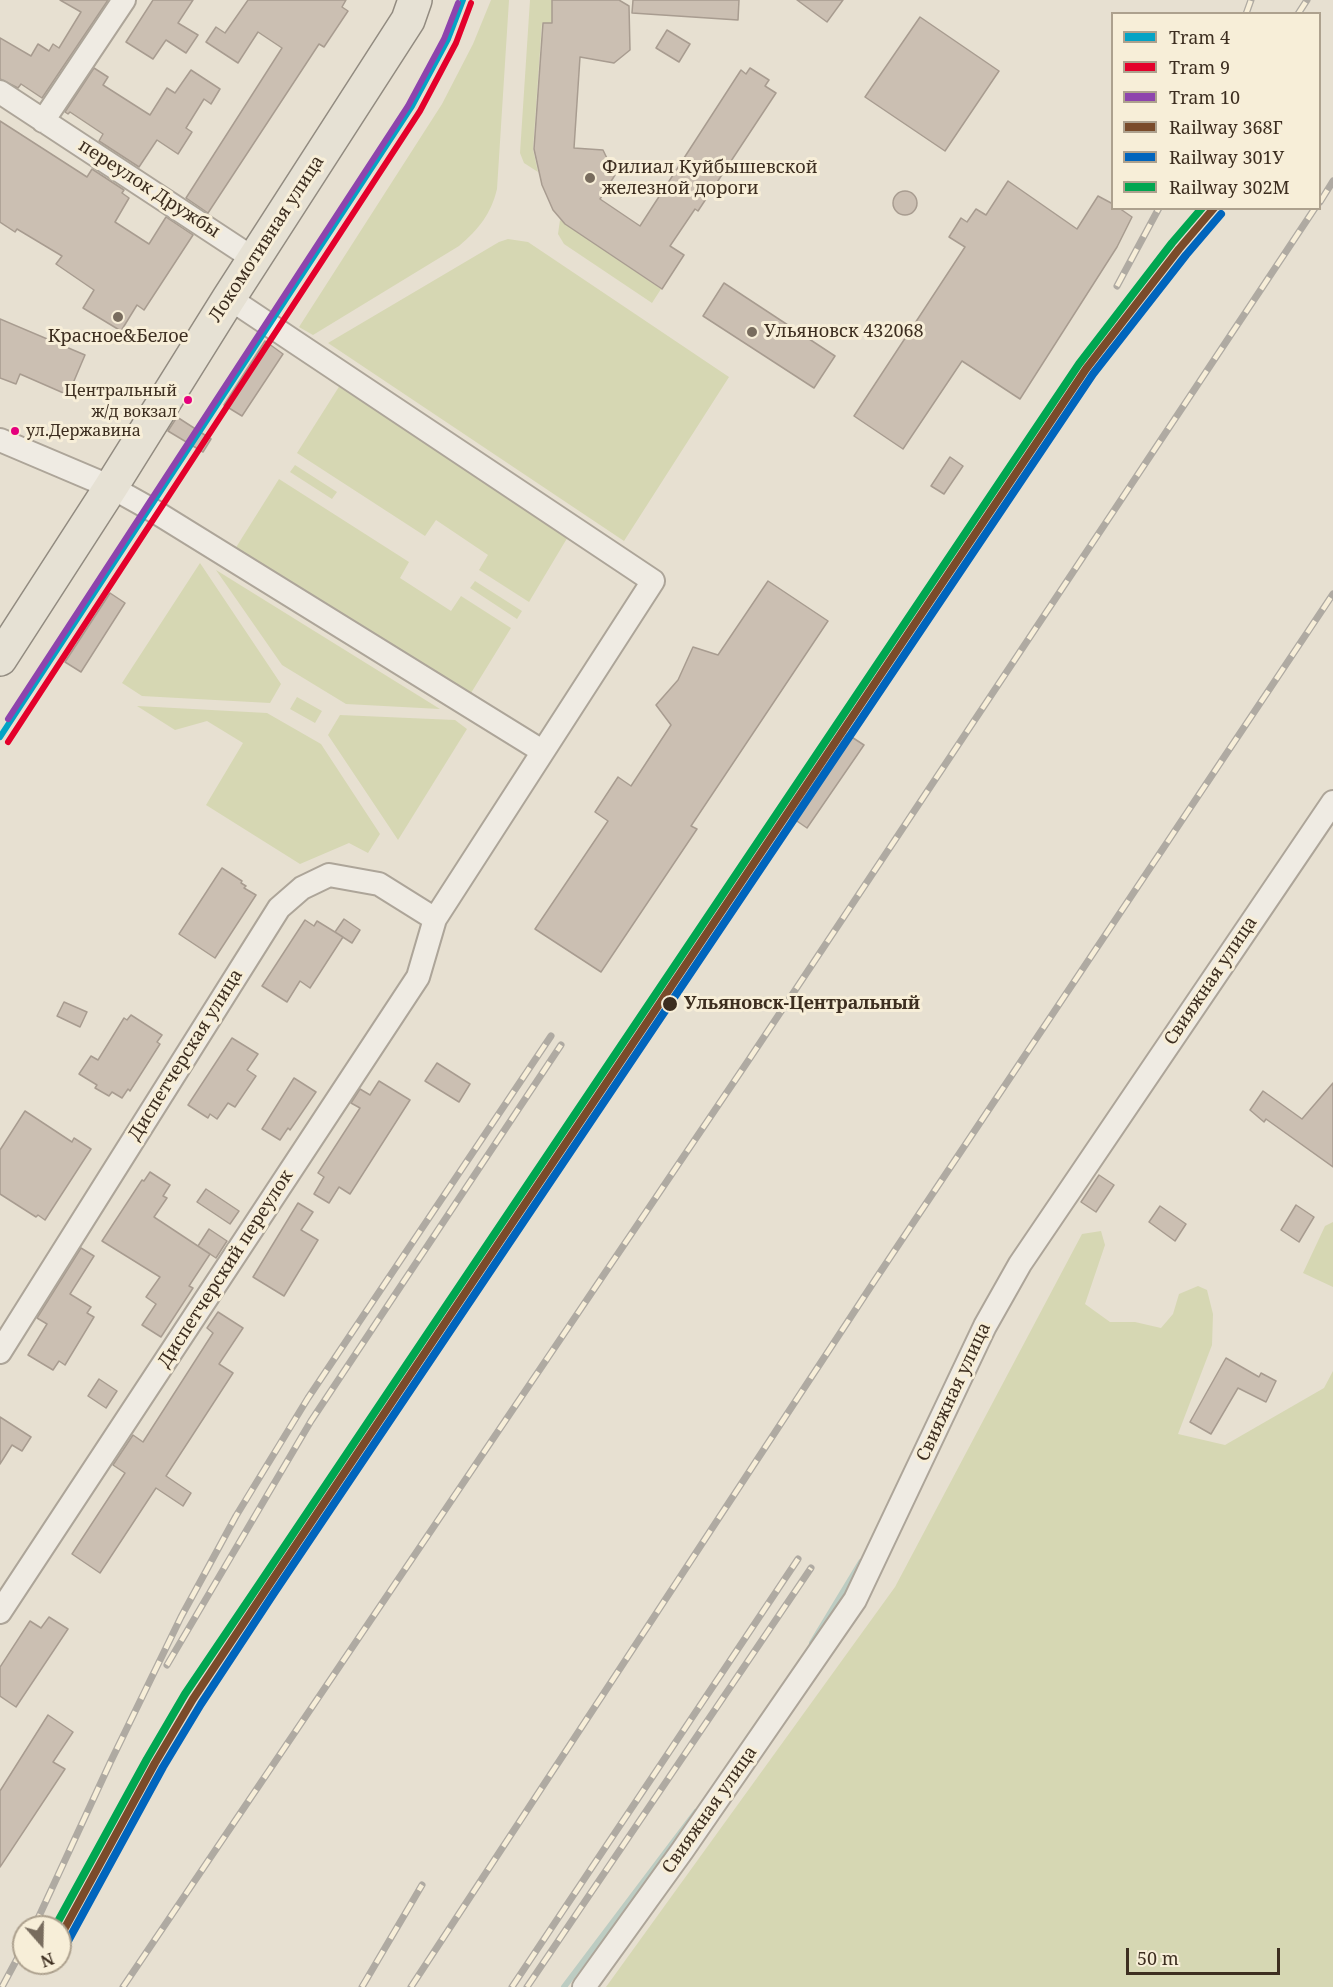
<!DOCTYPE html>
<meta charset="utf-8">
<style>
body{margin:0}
#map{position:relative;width:1333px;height:1987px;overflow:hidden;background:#e7e0d1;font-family:"Noto Serif",serif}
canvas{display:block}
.legend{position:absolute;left:1111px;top:12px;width:210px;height:198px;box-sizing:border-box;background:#f7eed8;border:2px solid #ada18e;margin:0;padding:8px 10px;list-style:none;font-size:18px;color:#3d2e20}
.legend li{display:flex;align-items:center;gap:12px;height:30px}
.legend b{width:30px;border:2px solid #ada18e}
.north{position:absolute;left:12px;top:1915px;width:60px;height:60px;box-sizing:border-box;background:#f7eed8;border:2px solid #ada18e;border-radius:50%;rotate:160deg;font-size:16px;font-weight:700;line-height:24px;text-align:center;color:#3d2e20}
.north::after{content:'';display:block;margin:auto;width:21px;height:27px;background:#786c5e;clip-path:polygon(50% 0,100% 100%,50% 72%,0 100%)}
.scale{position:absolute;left:1126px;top:1948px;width:154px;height:27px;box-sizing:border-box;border:3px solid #3d2e20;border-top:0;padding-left:8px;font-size:18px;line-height:21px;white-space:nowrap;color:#3d2e20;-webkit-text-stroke:4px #f7eed8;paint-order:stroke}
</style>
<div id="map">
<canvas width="1333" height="1987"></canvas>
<ul class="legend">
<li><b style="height:8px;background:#03a3c5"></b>Tram 4</li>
<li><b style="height:8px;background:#e4002b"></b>Tram 9</li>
<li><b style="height:8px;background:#8e44ad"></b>Tram 10</li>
<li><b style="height:8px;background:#7a4b2a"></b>Railway 368Г</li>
<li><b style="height:8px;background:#0065bd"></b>Railway 301У</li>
<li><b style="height:8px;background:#00a651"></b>Railway 302М</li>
</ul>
<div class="north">N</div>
<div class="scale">50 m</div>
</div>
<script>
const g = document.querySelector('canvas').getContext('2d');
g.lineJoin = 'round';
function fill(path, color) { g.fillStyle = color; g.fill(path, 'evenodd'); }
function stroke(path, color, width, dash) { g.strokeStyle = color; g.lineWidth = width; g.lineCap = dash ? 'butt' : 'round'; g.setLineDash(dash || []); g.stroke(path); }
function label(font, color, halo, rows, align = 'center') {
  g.font = font + ' "Noto Serif",serif'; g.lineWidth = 6; g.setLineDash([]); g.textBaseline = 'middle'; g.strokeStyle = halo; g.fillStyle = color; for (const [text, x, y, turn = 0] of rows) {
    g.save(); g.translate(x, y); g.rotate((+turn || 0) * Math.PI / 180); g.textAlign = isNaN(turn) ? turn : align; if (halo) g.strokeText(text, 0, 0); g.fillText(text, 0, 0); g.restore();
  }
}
const green = new Path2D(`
 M491,0H509L497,189C491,214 479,229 459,246L313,335L299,327L442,104L473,44Z
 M530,0H552V7L564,22L563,24L542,23L533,149L538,172L524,163L520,153Z
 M560,220L661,289L652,303L564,244L558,234Z
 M508,239L528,242L729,377L624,541L328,343L499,242Z
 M342,382L569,535L529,602L479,570L488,555L436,520L425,536L297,453Z
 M295,465L337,492L332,499L290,472Z
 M279,479L409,562L400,578L451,611L461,596L511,628L471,693L235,549Z
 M200,563L281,684L270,703L142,696L122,683Z
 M216,570L440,709L346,704L282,665Z
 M475,581L522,611L517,619L470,588Z
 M297,697L322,711L315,723L290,709Z
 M137,706L267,713L321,744L380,834L368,853L349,843L300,864L206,805L243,743L207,721L175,730Z
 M340,715L455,720L467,729L398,840L328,735Z
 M1333,1222V1287L1303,1273L1325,1226Z
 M1101,1231L1105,1245L1085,1304L1110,1322H1135L1161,1328L1173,1314L1179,1294L1198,1286L1207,1290L1213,1314L1212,1345L1178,1434L1225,1445L1324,1388L1333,1371V1987H606L895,1587L1082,1234Z`);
const stream = new Path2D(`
 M812,1643L861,1562
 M564,1987L696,1812`);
const building = new Path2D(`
 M60,0H108L42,98L21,84L18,88L0,79V38L31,56L38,44L49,51L53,44L59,48L81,12Z
 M153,0H193L178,23L198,35L186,53L166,40L153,59L126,42Z
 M248,0H346L342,7L348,11L324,47L319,44L208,213L186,198L282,48L258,32L238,63L206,42L216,27L225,33Z
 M552,0H619L629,6L630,50L614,63L580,57L574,148L603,150L615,175L600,199L640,226L741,70L746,74L750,68L769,80L765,86L776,93L698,211L695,209L670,246L684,255L662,289L565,224L553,210L542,185L534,149L543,23H552Z
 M633,0H739L738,20L632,13Z
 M797,0H843L827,22Z
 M920,17L999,71L945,151L865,97Z
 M667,30L690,44L679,62L656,48Z
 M94,68L108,77L103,85L150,115L167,88L175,93L191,70L220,89L211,104L204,99L186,128L192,132L178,154L157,140L139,167L99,141L103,134L70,112L68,114L65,112Z
 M0,121L87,177L92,169L124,190L122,193L129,198L115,222L149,244L166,217L193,235L144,310L137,305L121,331L83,308L94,290L56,264L62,256L17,229L15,232L0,222Z
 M1008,181L1077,229L1098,196L1113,204V208H1119L1132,217L1117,247L1020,399L962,361L903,449L854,416L965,247L949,237L961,218L967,222L976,209L986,215Z
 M893 203a12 12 0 1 1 24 0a12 12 0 1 1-24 0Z
 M724,283L835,356L814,388L703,316Z
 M0,319L85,355L68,395L20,374L16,384L0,378Z
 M265,341L283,354L242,416L224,405Z
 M177,417L211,439L203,452L168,431Z
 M950,457L963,466L944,494L931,486Z
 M768,581L828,621L691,826L697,829L601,972L535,929L608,821L595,812L618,777L631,786L671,725L656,705L678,680L693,647L718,655Z
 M110,593L125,603L81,672L65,662Z
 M847,734L864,745L807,828L791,817Z
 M222,868L242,881L241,883L246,886L244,888L256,895L215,958L179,934Z
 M344,919L360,930L352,943L335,932Z
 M305,920L314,926L317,921L343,937L310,988L300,981L287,1002L262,986Z
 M64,1002L87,1012L80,1027L57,1016Z
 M131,1015L162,1035L157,1042L160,1044L130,1091L128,1089L122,1098L112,1092L109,1096L95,1088L97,1085L79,1074L91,1056L98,1060L124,1018L127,1020Z
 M232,1038L258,1054L247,1070L256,1076L235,1107L228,1103L217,1119L210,1114L208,1118L188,1105Z
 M437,1063L470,1084L459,1102L425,1081Z
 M294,1078L316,1092L290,1130L288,1128L280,1140L262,1129Z
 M379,1081L410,1100L350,1194L339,1187L329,1203L314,1194L324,1177L318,1173L360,1108L351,1103L360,1089L370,1095Z
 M1333,1083V1167L1266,1119L1264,1122L1250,1110L1263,1091L1302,1119Z
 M25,1111L72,1142L74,1138L91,1149L45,1220L38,1215L36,1217L0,1194V1150Z
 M150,1172L170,1185L163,1196L167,1198L154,1217L210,1254L189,1286L193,1288L161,1337L142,1325L156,1304L146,1297L160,1277L102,1241L142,1180L144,1181Z
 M1099,1175L1114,1185L1096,1212L1081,1202Z
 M206,1189L239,1211L230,1224L197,1202Z
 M298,1203L313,1212L301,1230L318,1240L284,1296L253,1277Z
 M1296,1205L1314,1217L1299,1242L1281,1230Z
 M1160,1206L1186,1224L1175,1241L1149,1222Z
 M209,1229L227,1241L216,1258L198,1246Z
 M81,1248L94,1256L70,1294L91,1307L87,1313L94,1317L65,1365L59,1361L53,1370L28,1355L47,1324L37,1318Z
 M218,1312L243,1328L219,1364L233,1373L166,1476L191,1493L183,1506L156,1488L100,1573L72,1554L125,1473L113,1465L133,1435L143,1442L213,1333L207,1328Z
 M1226,1358L1259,1377L1261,1373L1276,1381L1266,1402L1238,1388L1211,1434L1190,1422Z
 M99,1379L117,1391L106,1408L88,1396Z
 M0,1417L31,1437L22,1451L12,1445L0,1464Z
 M49,1617L68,1629L16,1707L0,1696V1667L30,1621L41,1628Z
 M48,1715L73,1732L53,1762L65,1769L0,1867V1791Z`);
const street = new Path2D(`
 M0,92L254,259
 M43,121L124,0
 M0,440L111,487L154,511L542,751
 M0,1352L279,908L302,888L329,875L379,884L435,919
 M0,1612L418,977L435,919L653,581L229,298
 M584,1987L682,1851L855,1600L985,1326L1020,1264L1333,802`);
const primary = new Path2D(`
 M0,659L111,487L229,298L408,20L415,0`);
const rail = new Path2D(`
 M1246,14L1251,0
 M1298,14L1307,0
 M1320,202L1333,181
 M1117,286L1159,208
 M167,1665L311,1421L561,1045
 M34,1927L110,1763L181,1617L236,1516L308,1398L551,1036
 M2,1987L24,1946
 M123,1987L748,1061L1315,208
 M362,1987L422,1885
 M411,1987L877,1277L1333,594
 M512,1987L798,1559
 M527,1987L811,1568`);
const rail1 = new Path2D(`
 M60,1937L155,1763L193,1699L267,1588L1086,369L1179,249L1214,208`);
const rail2 = new Path2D(`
 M68,1941L163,1767L201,1704L274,1593L1093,374L1186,255L1221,214`);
const rail3 = new Path2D(`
 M55,1927L147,1759L185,1694L260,1583L1079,364L1172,243L1202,208`);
const tram1 = new Path2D(`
 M0,737L412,106L448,39L463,0`);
const tram2 = new Path2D(`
 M8,742L420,111L456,43L471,3`);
const tram3 = new Path2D(`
 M8,719L408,106L444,39L458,3`);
const markers = [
 [590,178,6,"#786c5e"],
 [118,317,6,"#786c5e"],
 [752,332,6,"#786c5e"],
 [188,400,5,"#e5007d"],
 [15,431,5,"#e5007d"],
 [670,1004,8,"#3d2e20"]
];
const busNames = [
 ["Центральный",177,391],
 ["ж/д вокзал",177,412],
 ["ул.Державина",26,431,"left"]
];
const poiNames = [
 ["Филиал Куйбышевской",602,168],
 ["железной дороги",602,189],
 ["Ульяновск 432068",764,332],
 ["Красное&Белое",118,337,"center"]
];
const streetNames = [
 ["переулок Дружбы",149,189,33],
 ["Локомотивная улица",267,239,-57],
 ["Свияжная улица",1211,981,-56],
 ["Диспетчерская улица",186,1055,-58],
 ["Диспетчерский переулок",226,1269,-57],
 ["Свияжная улица",954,1392,-65],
 ["Свияжная улица",710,1810,-55]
];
const stopNames = [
 ["Ульяновск-Центральный",684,1004]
];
fill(green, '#d6d7b3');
stroke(stream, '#bcccc2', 6);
fill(building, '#cbbfb2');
stroke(building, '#a89c90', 1.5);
stroke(street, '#ada599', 26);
stroke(primary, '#928b80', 36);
stroke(street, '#efebe3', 22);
stroke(primary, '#e6e1d4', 33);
stroke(rail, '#afaaa2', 7);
stroke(rail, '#f7eed8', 4.5, [14]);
stroke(rail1, '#7a4b2a', 8);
stroke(rail2, '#0065bd', 8);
stroke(rail3, '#00a651', 8);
stroke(tram1, '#03a3c5', 6);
stroke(tram2, '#e4002b', 6);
stroke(tram3, '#8e44ad', 6);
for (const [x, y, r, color] of markers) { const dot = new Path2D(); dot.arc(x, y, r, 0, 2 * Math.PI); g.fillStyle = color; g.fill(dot); stroke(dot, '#f7eed8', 2); }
label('16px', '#3d2e20', '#f7eed8', busNames, 'right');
label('18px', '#3d2e20', '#f7eed8', poiNames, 'left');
label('18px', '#3d2e20', '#f7eed8', streetNames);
label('bold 18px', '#3d2e20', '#f7eed8', stopNames, 'left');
</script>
